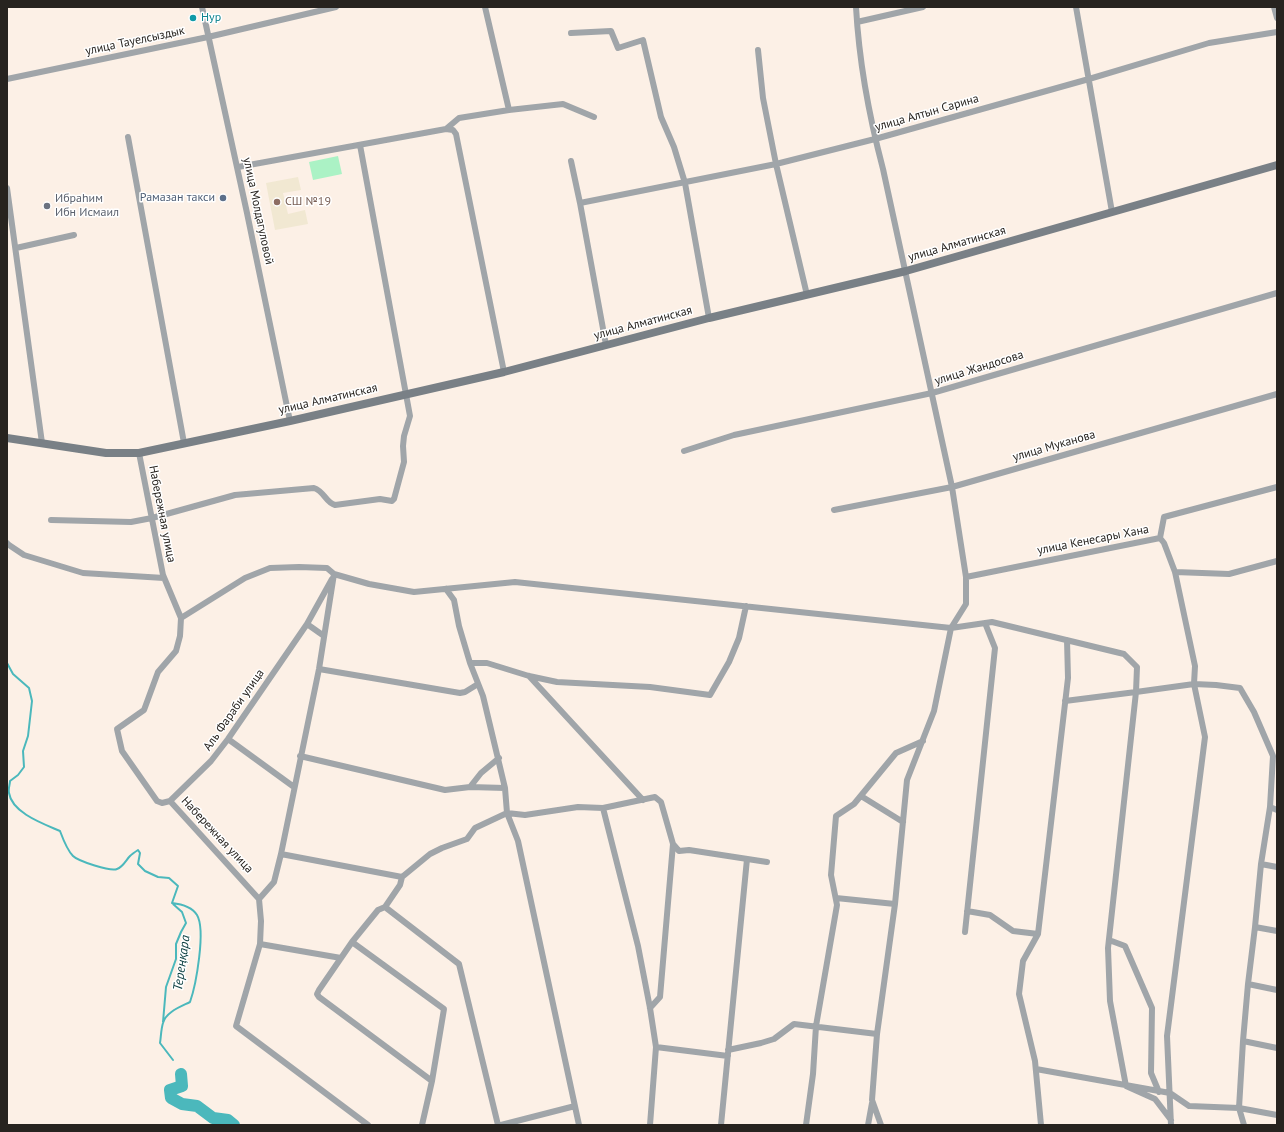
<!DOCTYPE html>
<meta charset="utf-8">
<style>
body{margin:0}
#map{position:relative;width:1284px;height:1132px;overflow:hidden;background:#fcf0e6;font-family:"PT Sans",sans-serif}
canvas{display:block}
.frame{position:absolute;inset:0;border:8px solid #27231f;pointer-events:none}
</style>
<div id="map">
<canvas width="1284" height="1132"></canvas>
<div class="frame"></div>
</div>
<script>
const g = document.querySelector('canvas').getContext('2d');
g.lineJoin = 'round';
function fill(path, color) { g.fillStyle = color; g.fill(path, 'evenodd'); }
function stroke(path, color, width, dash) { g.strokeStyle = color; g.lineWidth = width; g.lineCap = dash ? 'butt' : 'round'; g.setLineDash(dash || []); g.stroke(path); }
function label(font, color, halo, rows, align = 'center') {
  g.font = font + ' "PT Sans",sans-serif'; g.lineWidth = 3; g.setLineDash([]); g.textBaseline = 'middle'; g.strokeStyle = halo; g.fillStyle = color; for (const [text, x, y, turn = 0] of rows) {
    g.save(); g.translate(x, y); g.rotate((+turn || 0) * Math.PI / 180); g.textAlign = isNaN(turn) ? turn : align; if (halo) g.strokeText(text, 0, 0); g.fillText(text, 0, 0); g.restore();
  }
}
const education = new Path2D(`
 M298,177L301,190L283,193L288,214L305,210L308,224L275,230L266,183Z`);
const green = new Path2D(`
 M338,156L342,174L313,180L309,162Z`);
const stream = new Path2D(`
 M7,663L13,674L29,688L32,701L28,736L23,751L24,767L18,775L10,781C10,784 8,789 9,793C12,813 44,824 60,831C63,839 67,850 73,856C78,861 111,872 117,869C123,867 126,860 130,856C132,854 135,852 138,850L140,853L138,864L145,871L158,877L169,878L178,886L172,903C181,904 192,907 197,915C206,930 196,985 190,1002C180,1007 166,1012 163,1023C161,1029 161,1037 160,1043L173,1060
 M163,1022L166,987L176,959V944L181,932L186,923L182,912L173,904`);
const river = new Path2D(`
 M181,1074L182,1086L170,1090L171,1098L182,1104L197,1106L213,1118L228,1120L234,1125`);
const street = new Path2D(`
 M202,7L247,213L290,421
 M485,7L509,110
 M856,7C859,61 869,116 883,169L952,487L966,577V604L951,628L934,711L907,780L895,904L877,1034L872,1100L881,1125
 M1076,7L1112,212
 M1274,7L1277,18
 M857,22L923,7
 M571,33L611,31L618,48L643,40L661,117L674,147L685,183L709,318
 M758,50L763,98L776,164L807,295
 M7,79L208,37L336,7
 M446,129L459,118L509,110L563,104L594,117
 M128,137L184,443
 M571,161L580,203L606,345
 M238,167L446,129L453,130L456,134L504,372
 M7,188L42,443
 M580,203L776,164L875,139L1089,79L1209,43L1277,32
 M16,248L74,235
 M684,451L734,435L932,393L1277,293
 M139,453L163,575L181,618L180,636L176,651L158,672L144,710L117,729L122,751L157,801L162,803L170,801
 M834,510L952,487L1277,394
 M51,520L131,522L152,518L235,495L314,488C324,491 326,503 335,505L380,499L392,501L394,499L404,462L403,446L404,436L410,416L360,145
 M1160,538L1164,517L1277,487
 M7,543L9,545L24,555L83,573L164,578
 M1175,572L1229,574L1277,561
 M334,574L319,669L281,854L274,882L259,899L261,921L260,944L236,1026L368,1125
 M966,577L1160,538
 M446,589L454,600L459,626L470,663H487L529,676L557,682L650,687L710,695L729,662L739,638L746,606
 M181,618L245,578L270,568L299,567L327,568L334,574L369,584L414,592L515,582L951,628L992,622L1124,654L1137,667L1136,692L1194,684L1195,666L1175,572L1164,543L1160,538
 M307,624L324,636
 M470,663L483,696L505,788L507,813L518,841L579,1125
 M319,669L460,693L465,692L478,684
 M529,676L643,800
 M1065,701L1136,692L1108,948L1110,1001L1126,1086L1155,1099L1171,1120
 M228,739L294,787
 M300,756L445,790L470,787L481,773L499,758
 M470,787L505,788
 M861,796L903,822
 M170,801L211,761L228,739L307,624L332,579
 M170,801L259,899
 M1270,807L1261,864L1277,867
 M603,808L638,946L650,1008L656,1047L650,1125
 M281,854L402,877
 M1261,864L1255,927L1277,931
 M836,898L895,904
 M385,907L459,964L498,1125
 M967,911L990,915L1013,931L1038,934L1068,678L1067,640
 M1255,927L1248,984L1243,1041L1277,1048
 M965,932L995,648L985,623
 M1038,934L1023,961L1019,994L1035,1061L1041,1125
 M1109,940L1125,946L1152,1008L1151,1073L1159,1092
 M352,942L444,1009L432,1081L422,1125
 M260,944L341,958
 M1248,984L1277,990
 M650,1008L660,997L673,844
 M1243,1041L1239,1108L1244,1125
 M656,1047L728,1056
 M728,1050L761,1043L774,1039L794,1024L877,1034
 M1036,1069L1170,1093L1189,1106L1239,1108L1277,1115
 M432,1081L319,997L317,994L319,990L352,942L378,910L385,907L400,885L402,877L430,854L442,848L467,839L475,828L507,813L525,815L578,807L603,808L655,797L661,802L673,844L679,851L689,850L767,862
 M501,1125L575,1106
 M721,1125L747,859
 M806,1125L813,1074L816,1026L837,905L831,875L836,816L854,804L896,753L923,741
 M868,1125L872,1103
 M1171,1125L1167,1036L1205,737L1194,684L1216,685L1240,688L1254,712L1273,756L1270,807L1277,810`);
const secondary = new Path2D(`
 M7,438L106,453H139L290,421L504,372L709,318L906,271L1277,165`);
const markers = [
 [193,18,4,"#0f9aa8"],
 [223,198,4,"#5c6f8a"],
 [277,202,4,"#8d6e63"],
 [47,206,4,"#6b7280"]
];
const cultureNames = [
 ["Нур",201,18]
];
const streetNames = [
 ["улица Тауелсыздык",135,41,-12],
 ["улица Алтын Сарина",927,113,-16],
 ["улица Молдагуловой",258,211,78],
 ["улица Алматинская",957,244,-16],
 ["улица Алматинская",643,323,-15],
 ["улица Жандосова",979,368,-17],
 ["улица Алматинская",328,399,-13],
 ["улица Муканова",1054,446,-16],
 ["Набережная улица",162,514,79],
 ["улица Кенесары Хана",1093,540,-11],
 ["Аль Фараби улица",234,710,-55],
 ["Набережная улица",217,835,47]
];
const serviceNames = [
 ["Рамазан такси",215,198]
];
const worshipNames = [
 ["Ибраһим",55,199],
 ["Ибн Исмаил",55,213]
];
const educationNames = [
 ["СШ №19",285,202]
];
const waterNames = [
 ["Тереңқара",182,963,-82]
];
fill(education, '#f1e8d2');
fill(green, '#abf2c5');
stroke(stream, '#4bb8bc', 2);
stroke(river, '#4bb8bc', 12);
stroke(street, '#a0a5a9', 6);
stroke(secondary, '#798086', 8);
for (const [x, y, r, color] of markers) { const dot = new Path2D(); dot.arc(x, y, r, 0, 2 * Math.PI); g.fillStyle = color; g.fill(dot); stroke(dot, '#fff', 1.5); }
label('12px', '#0d838f', '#fff', cultureNames, 'left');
label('12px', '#27231f', '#fff', streetNames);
label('12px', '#4e5e75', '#fff', serviceNames, 'right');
label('12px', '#5b616d', '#fff', worshipNames, 'left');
label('12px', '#785e54', '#fff', educationNames, 'left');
label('italic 13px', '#0b3e40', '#fff', waterNames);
</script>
